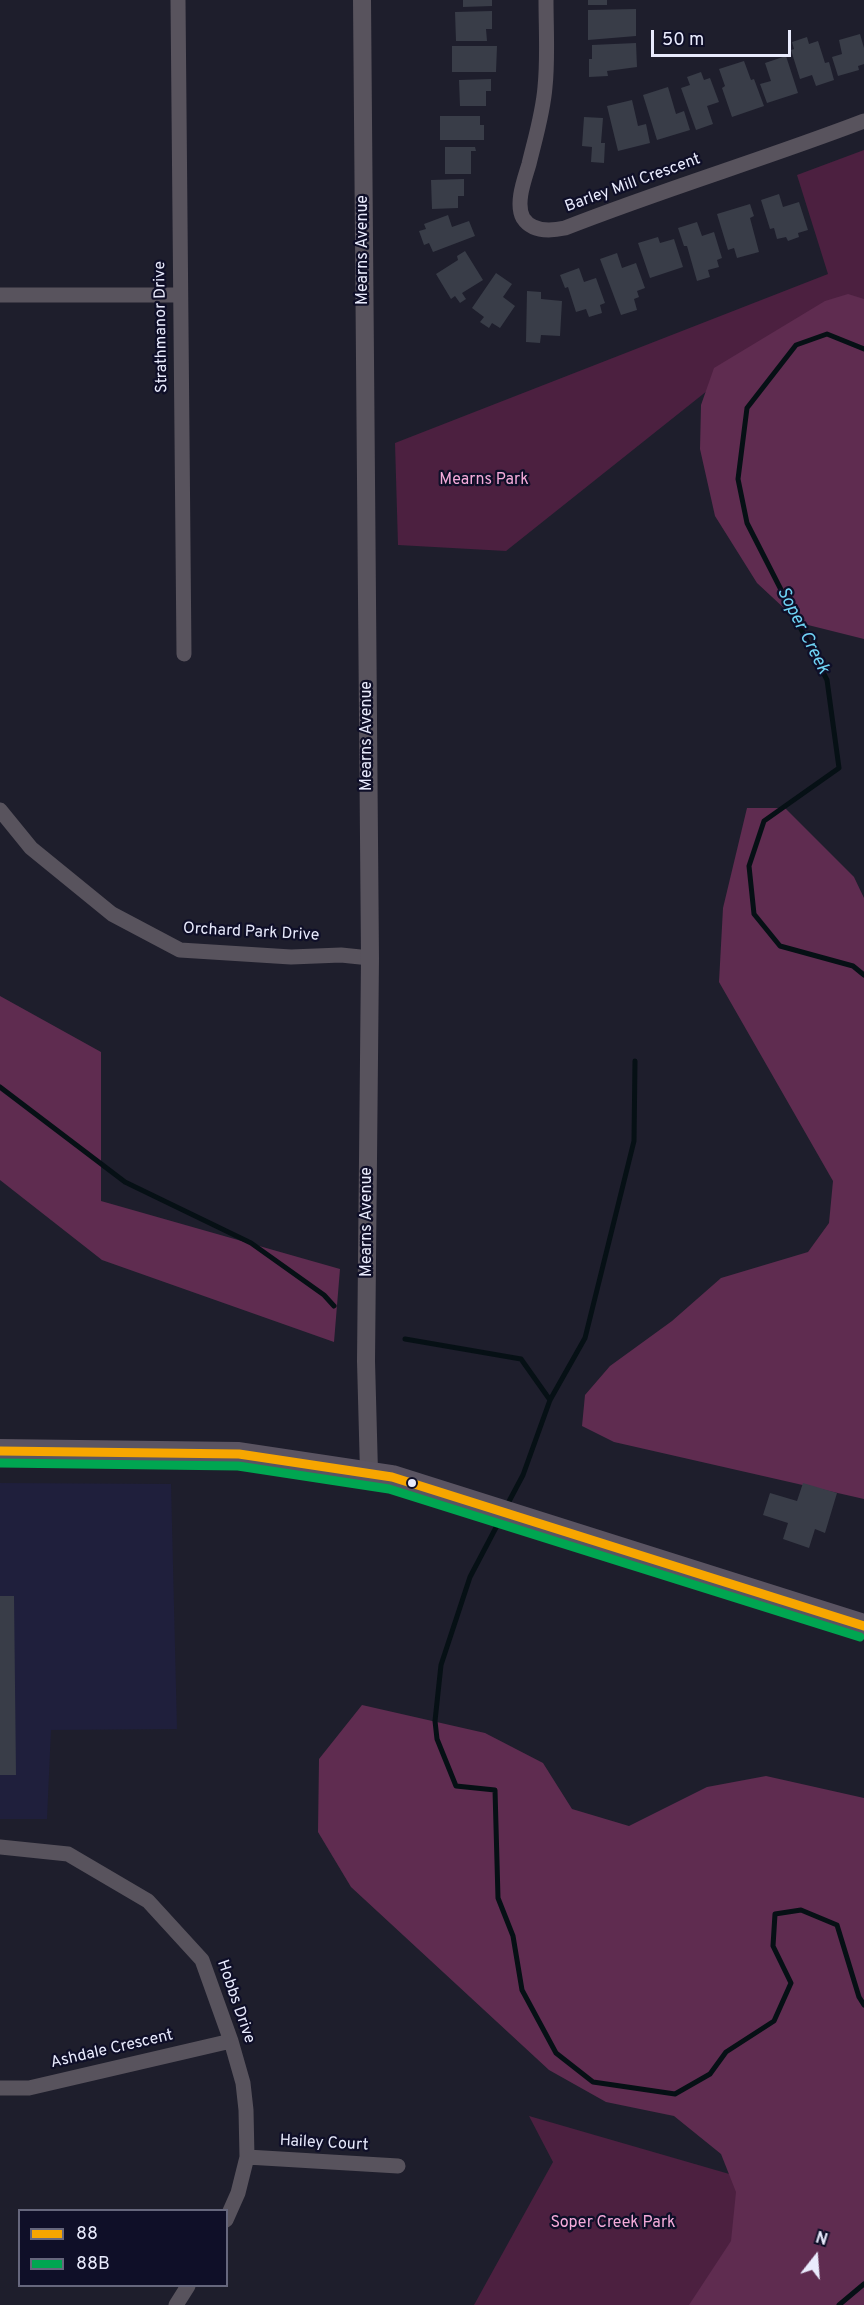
<!DOCTYPE html>
<style>
body{margin:0}
#map{position:relative;width:864px;height:2305px;overflow:hidden;background:#1e1e2c;font-family:Overpass,sans-serif}
canvas{display:block}
.legend{position:absolute;left:18px;top:2209px;width:210px;height:78px;box-sizing:border-box;background:#0f0f28;border:2px solid #66677d;margin:0;padding:8px 10px;list-style:none;font-size:18px;color:#e9ebfd}
.legend li{display:flex;align-items:center;gap:12px;height:30px}
.legend b{width:30px;border:2px solid #66677d}
.north{position:absolute;left:786px;top:2227px;width:60px;height:60px;-webkit-text-stroke:4px #0f0f28;paint-order:stroke;rotate:17deg;font-size:16px;font-weight:700;line-height:24px;text-align:center;color:#e9ebfd}
.north::after{content:'';display:block;margin:auto;width:21px;height:27px;background:#e9ebfd;clip-path:polygon(50% 0,100% 100%,50% 72%,0 100%)}
.scale{position:absolute;left:651px;top:30px;width:140px;height:27px;box-sizing:border-box;border:3px solid #e9ebfd;border-top:0;padding-left:8px;font-size:18px;line-height:21px;white-space:nowrap;color:#e9ebfd;-webkit-text-stroke:4px #0f0f28;paint-order:stroke}
</style>
<div id="map">
<canvas width="864" height="2305"></canvas>
<ul class="legend">
<li><b style="height:8px;background:#f7a600"></b>88</li>
<li><b style="height:8px;background:#00a651"></b>88B</li>
</ul>
<div class="north">N</div>
<div class="scale">50 m</div>
</div>
<script>
const g = document.querySelector('canvas').getContext('2d');
g.lineJoin = 'round';
function fill(path, color) { g.fillStyle = color; g.fill(path, 'evenodd'); }
function stroke(path, color, width, dash) { g.strokeStyle = color; g.lineWidth = width; g.lineCap = dash ? 'butt' : 'round'; g.setLineDash(dash || []); g.stroke(path); }
function label(font, color, halo, rows, align = 'center') {
  g.font = font + ' Overpass,sans-serif'; g.lineWidth = 4.5; g.setLineDash([]); g.textBaseline = 'middle'; g.strokeStyle = halo; g.fillStyle = color; for (const [text, x, y, turn = 0] of rows) {
    g.save(); g.translate(x, y); g.rotate((+turn || 0) * Math.PI / 180); g.textAlign = isNaN(turn) ? turn : align; if (halo) g.strokeText(text, 0, 0); g.fillText(text, 0, 0); g.restore();
  }
}
const built = new Path2D(`
 M0,1483L171,1484L177,1729L51,1730L47,1819H0Z`);
const green = new Path2D(`
 M864,150V302L771,340L506,551L398,545L395,443L828,274L797,175Z
 M529,2116L864,2213L826,2305H474L553,2162Z`);
const forest = new Path2D(`
 M848,294L864,299V639L800,623L757,583L715,516L700,449L701,405L714,368L825,301Z
 M747,808H785L854,877L864,898V1499L614,1442L582,1426L585,1395L610,1366L672,1321L721,1278L808,1252L829,1223L833,1181L719,982L723,908Z
 M0,996L101,1052V1201L340,1269L334,1342L102,1260L0,1180Z
 M362,1705L485,1733L543,1763L572,1809L629,1826L707,1787L766,1776L864,1798V2305H689L731,2241L736,2192L721,2154L674,2116L606,2102L549,2070L351,1887L318,1832L319,1759Z`);
const stream = new Path2D(`
 M864,349L827,334L796,345L747,408L738,479L747,523L827,680L839,768L764,821L749,866L754,914L780,946L853,966L864,975
 M0,1087L125,1182L251,1243L324,1295L334,1306
 M405,1339L521,1359L550,1400
 M506,1507L523,1475L550,1400L585,1338L634,1141L635,1061
 M501,1518L470,1577L441,1665L435,1721L437,1739L456,1786L495,1790L498,1898L513,1936L522,1990L556,2053L593,2082L675,2094L710,2074L726,2052L774,2021L791,1983L773,1946L775,1914L801,1910L837,1925L859,1997L864,2005
 M839,2305L864,2284`);
const building = new Path2D(`
 M463,0H492V6L463,7Z
 M588,0H607V5H588Z
 M636,9V36L588,40V10Z
 M492,11V29H486L487,41H456L455,12Z
 M860,34L864,48V64L858,66L859,70L838,76L832,57L842,54L839,40Z
 M807,37L809,44L818,41L825,63L829,62L834,80L816,86L812,75L800,79L791,50L794,49L792,42Z
 M636,43L637,67L607,71L608,76L589,77V59H592V45Z
 M452,46H497L496,72H452Z
 M786,56L798,93L767,103L760,84L771,81L765,63Z
 M744,61L751,80L754,79L764,106L732,117L722,88L725,86L719,69Z
 M701,72L704,80L710,78L719,102L707,106L713,124L696,130L681,88L690,85L687,77Z
 M491,79V91H486V106H460L459,80Z
 M668,87L676,114L684,111L690,130L657,140L643,95Z
 M632,100L638,126L646,124L650,143L618,151L607,106Z
 M440,116H480V125H484V140H440Z
 M584,117L603,118L601,143H605L604,163L591,162L592,147L582,146Z
 M445,147H475L476,151H471V174H445Z
 M464,179V196H458V208L432,209L431,180Z
 M779,194L783,207L799,202L808,230L798,233L799,237L788,241L786,237L777,239L774,228L770,229L761,200Z
 M750,204L754,216L750,218L759,252L737,258L734,248L728,250L717,214Z
 M448,215L452,227L469,221L475,236L433,252L429,243L424,245L419,231L426,229L424,224Z
 M697,222L702,236L714,232L722,258L717,260L719,267L708,270L710,277L697,281L687,246H684L678,228Z
 M658,237L660,243L674,239L683,267L650,278L638,243Z
 M465,251L483,280L462,293L466,299L460,303L455,296L451,299L436,274L458,260L457,256Z
 M617,253L622,268L636,263L645,288L637,291L639,297L634,299L637,310L621,315L600,259Z
 M579,268L584,282L596,278L605,303L600,305L602,313L589,317L586,309L576,312L568,287L565,288L560,275Z
 M496,273L512,284L503,297L515,306L500,328L492,323L489,328L480,322L484,317L472,308Z
 M527,291L541,292V299L562,301L560,336L541,335L540,343L526,342Z
 M803,1483L837,1493L825,1533L815,1529L809,1548L783,1539L788,1523L763,1515L770,1493L797,1501Z
 M0,1596H14L16,1775H0Z`);
const minor = new Path2D(`
 M178,0L184,654
 M546,0C546,29 548,59 545,87C543,113 535,139 529,164C525,178 515,203 523,218C532,232 551,231 565,228C664,189 765,159 864,121
 M0,295H180
 M0,810L31,848L112,914L180,950L291,957L341,955L370,958
 M0,1847L68,1854L148,1901L202,1960L231,2041L243,2083L246,2110L247,2157L238,2193L226,2220
 M0,2088H29L231,2041
 M247,2157L398,2166
 M176,2305L188,2286`);
const tertiary = new Path2D(`
 M362,0L370,958L366,1361L369,1472`);
const primary = new Path2D(`
 M0,1451L239,1454L392,1477L864,1626`);
const bus1 = new Path2D(`
 M0,1451L239,1454L392,1477L864,1626`);
const bus2 = new Path2D(`
 M0,1463L238,1466L389,1489L860,1637`);
const markers = [
 [412,1483,5,"#e9ebfd"]
];
const streetNames = [
 ["Barley Mill Crescent",633,184,-20],
 ["Mearns Avenue",364,250,-90],
 ["Strathmanor Drive",162,327,-91],
 ["Mearns Avenue",368,736,-90],
 ["Orchard Park Drive",251,933,3],
 ["Mearns Avenue",368,1222,-90],
 ["Hobbs Drive",235,2002,71],
 ["Ashdale Crescent",112,2050,-13],
 ["Hailey Court",324,2144,3]
];
const parkNames = [
 ["Mearns Park",484,481],
 ["Soper Creek Park",613,2224]
];
const waterNames = [
 ["Soper Creek",802,631,63]
];
fill(built, '#1f1f3c');
fill(green, '#4c2040');
fill(forest, '#5f2c50');
stroke(stream, '#061015', 5);
fill(building, '#393d48');
stroke(minor, '#58535d', 15);
stroke(tertiary, '#58535d', 18);
stroke(primary, '#5a5462', 24);
stroke(bus1, '#f7a600', 9);
stroke(bus2, '#00a651', 9);
for (const [x, y, r, color] of markers) { const dot = new Path2D(); dot.arc(x, y, r, 0, 2 * Math.PI); g.fillStyle = color; g.fill(dot); stroke(dot, '#0f0f28', 2); }
label('16px', '#e9ebfd', '#0f0f28', streetNames);
label('16px', '#f5abda', '#0f0f28', parkNames);
label('italic 18px', '#6fd3f4', '#0f0f28', waterNames);
</script>
